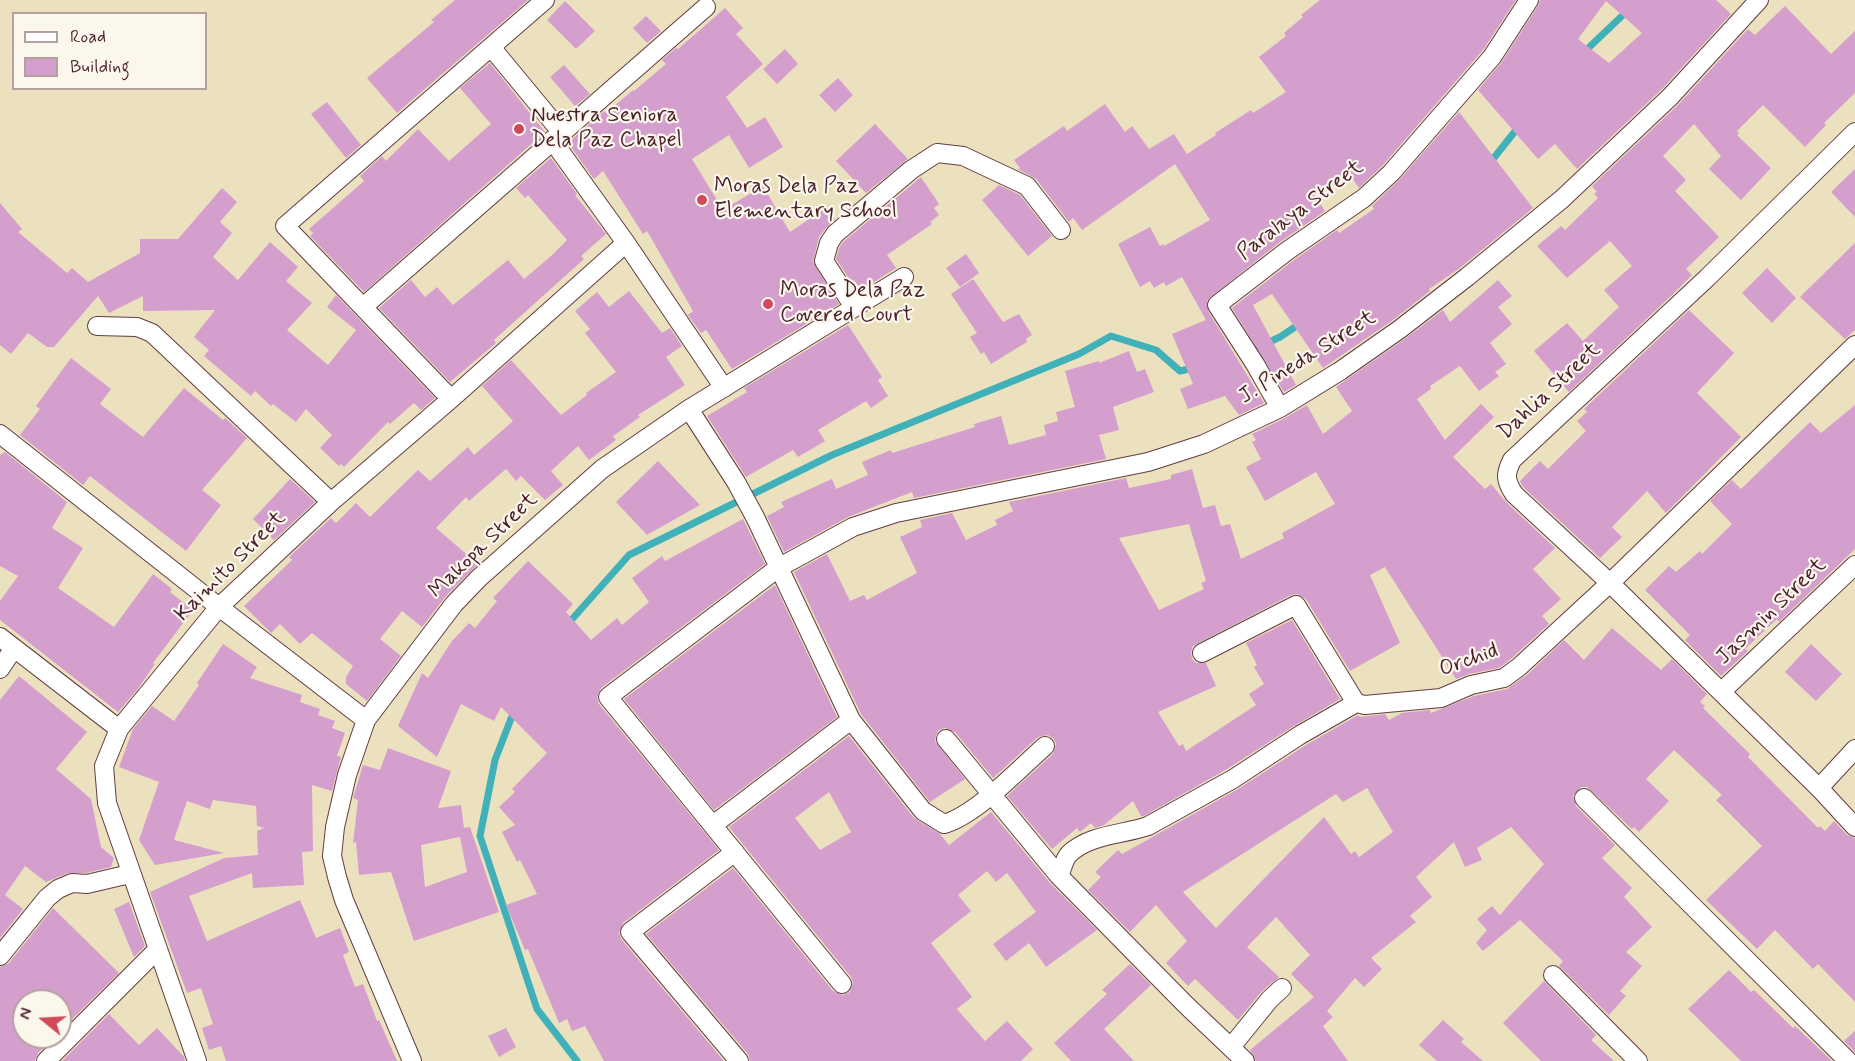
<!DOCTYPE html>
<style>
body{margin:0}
#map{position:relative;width:1855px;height:1061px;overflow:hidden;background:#ece1bf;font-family:Mynerve,sans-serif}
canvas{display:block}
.legend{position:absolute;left:12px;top:12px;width:195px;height:78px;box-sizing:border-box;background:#fbf7ec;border:2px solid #b4a19f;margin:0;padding:8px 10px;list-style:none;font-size:18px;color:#4a1f2b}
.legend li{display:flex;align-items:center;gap:12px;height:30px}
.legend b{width:30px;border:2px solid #b4a19f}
.north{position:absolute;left:12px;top:989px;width:60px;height:60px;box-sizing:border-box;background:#fbf7ec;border:2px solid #b4a19f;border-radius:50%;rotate:288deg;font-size:16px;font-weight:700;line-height:24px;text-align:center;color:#4a1f2b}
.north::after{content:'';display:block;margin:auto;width:21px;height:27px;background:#d1495b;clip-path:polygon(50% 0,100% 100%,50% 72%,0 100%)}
</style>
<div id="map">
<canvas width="1855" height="1061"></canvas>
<ul class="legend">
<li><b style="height:8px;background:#fff"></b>Road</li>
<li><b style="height:16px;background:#d49fcd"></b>Building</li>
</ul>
<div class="north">N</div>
</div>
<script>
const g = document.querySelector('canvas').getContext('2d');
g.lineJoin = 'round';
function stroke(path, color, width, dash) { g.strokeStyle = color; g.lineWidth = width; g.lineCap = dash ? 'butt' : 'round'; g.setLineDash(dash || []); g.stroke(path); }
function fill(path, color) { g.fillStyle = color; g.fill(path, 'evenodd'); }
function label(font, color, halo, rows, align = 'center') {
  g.font = font + ' Mynerve,sans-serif'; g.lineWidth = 4.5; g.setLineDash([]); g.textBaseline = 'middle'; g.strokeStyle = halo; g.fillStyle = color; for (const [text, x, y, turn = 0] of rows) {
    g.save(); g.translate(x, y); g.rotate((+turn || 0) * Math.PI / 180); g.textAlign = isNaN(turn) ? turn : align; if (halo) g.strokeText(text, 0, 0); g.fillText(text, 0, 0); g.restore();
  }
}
const stream = new Path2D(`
 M1582,54L1623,15L1634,0
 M1489,164L1520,125
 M1254,349L1280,337L1301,323
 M566,626L629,555L832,455L1079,354L1111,336L1156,350L1180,371L1194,368
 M514,711L495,760L480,836L537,1009L577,1061`);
const building = new Path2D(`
 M455,0H528L397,113L367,78L434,22L431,20Z
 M1320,0H1516L1483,50L1383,165L1359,188L1348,172L1314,194L1325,211L1280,242L1207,300L1208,311L1264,403L1239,415L1225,396L1188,409L1180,389L1193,384L1172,334L1206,320L1182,277L1166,286L1164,282L1154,288L1150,281L1140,287L1118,244L1150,227L1160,246L1163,244L1164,246L1210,220L1175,164L1082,230L1073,218L1069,222L1036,179L1018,169L1020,168L1014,160L1064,126L1067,131L1105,104L1125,132L1132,126L1149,149L1174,134L1187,154L1216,135L1215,133L1251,110L1253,113L1286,92L1259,57L1286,36L1284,33L1303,17L1301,15Z
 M1540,0H1716L1731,14L1662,89L1577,169L1555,144L1538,159L1478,90L1501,63L1538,6ZM1606,1L1642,33L1609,63L1578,39Z
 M565,1L595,31L576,49L547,20Z
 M1785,6L1831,54L1855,31V93L1824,123L1826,125L1805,147L1763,105L1737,131L1739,133L1737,135L1771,168L1741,200L1709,169L1721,156L1694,124L1663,156L1686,180L1675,191L1719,237L1686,269L1692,275L1673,294L1569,392L1534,351L1567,323L1583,341L1619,307L1604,290L1632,266L1610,241L1567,278L1537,246L1561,226L1565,230L1598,198L1594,194L1597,192L1592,186L1678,105L1748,29L1755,35Z
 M725,8L743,28L736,34L763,64L726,97L747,128L765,117L783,147L749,168L729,135L692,159L723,210L763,186L790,232L827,207L835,219L826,228L819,237L813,262L839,304L732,369L706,330L701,333L688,315L693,311L647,231L643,234L603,171L594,179L568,143L604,111L606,113L633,90L634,91L666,64L662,60L676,48L678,49Z
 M646,16L661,31L647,43L633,28Z
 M785,49L798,64L777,84L763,69Z
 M490,63L545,132L364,292L310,236L313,233L309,229L364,181L360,176L382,156L386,161L418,129L449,161L491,124L460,88Z
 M564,65L590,94L575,106L550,77Z
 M838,78L853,95L835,112L819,95Z
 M327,102L361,145L346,158L311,114Z
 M1459,112L1533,208L1460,268L1429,289L1430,291L1393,320L1323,368L1272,294L1253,305L1296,385L1284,392L1232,308L1294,260L1337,230L1339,233L1374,209L1372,206L1399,180Z
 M875,124L908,159L866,193L836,161Z
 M551,158L577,194L575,195L606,234L581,256L584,259L494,340L496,343L450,382L379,308L411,280L425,297L437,287L453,305L508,260L524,279L551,256L567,240L528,195L525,198L516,188Z
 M1855,169V217L1831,192Z
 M921,177L939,204L934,208L939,215L930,222L932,224L887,255L896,268L858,292L836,259L839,248L843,242Z
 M999,185L1020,195L1052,236L1028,256L982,200Z
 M222,188L237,202L220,222L232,233L213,257L238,280L270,242L298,267L286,281L312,303L287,330L328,365L356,330L327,307L336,295L435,398L421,410L414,403L390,424L388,422L344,467L341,464L339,466L320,448L332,435L306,409L296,422L273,404L271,406L255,391L251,396L204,356L209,350L194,337L215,310L143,311V296L109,313L98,296L54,347H47L28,333L11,354L0,345V203L22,229L18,232L67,273L72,268L88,282L140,253V239H178Z
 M1855,243V330L1845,339L1800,297Z
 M966,254L979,273L960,287L946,268Z
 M1767,268L1796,298L1772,323L1742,293Z
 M973,279L1003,322L1019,314L1032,335L1026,339L1027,342L991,364L984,352L981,354L970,337L977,333L951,294Z
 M1498,280L1512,296L1498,307L1512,324L1490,343L1506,364L1495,372L1499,376L1479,391L1460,366L1430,386L1431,389L1417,399L1445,440L1481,404L1494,417L1453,457L1485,489L1491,484L1506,502L1555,548L1533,569L1561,599L1542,616L1549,624L1512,658L1499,668L1469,674L1456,679L1385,567L1370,575L1400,643L1350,671L1306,599L1297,594L1291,595L1193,646L1191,653L1192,659L1196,663H1206L1216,686L1158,712L1179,746L1183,744L1186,751L1256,705L1249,694L1264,684L1254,667L1257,665L1246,643L1292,620L1340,699L1294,726L1227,769L1144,816H1141L1133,801L1104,825L1095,828L1091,823L1080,832L1077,828L1052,849L1007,796L1053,754L1056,744L1054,739L1048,735L1038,737L993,778L955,732L945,728L939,730L936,735L935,741L965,779L930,802L861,714L794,572L827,554L850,601L864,595L867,600L917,573L900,537L922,527L920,520L952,513L966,540L997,525L995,520L1013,511L1009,502L1126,478L1129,488L1171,479V475L1192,469L1203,508L1215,505L1221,526L1230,524L1241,559L1284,538L1282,533L1335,504L1316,472L1265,501L1246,467L1261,459L1252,442L1256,440L1252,434L1285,418L1307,405L1323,434L1352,411L1336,387L1406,338L1443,310L1450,322ZM1189,524L1206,581L1201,583L1204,589L1159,610L1119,538Z
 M629,291L662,333L670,328L682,346L666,357L685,385L638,415L640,417L613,436L616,440L589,460L578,446L551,471L563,485L545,500L521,476L516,481L506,469L469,501L466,497L436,528L478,564L446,596L422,627L402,611L380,639L401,656L367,701L346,684V677L353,666L312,633L300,644L280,624L271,633L244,606L292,560L289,557L331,518L336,523L356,503L370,517L418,470L430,481L468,447L474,455L513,421L482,386L511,360L561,415L587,395L586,393L616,372L585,333L590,329L575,311L597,292L609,307Z
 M1689,310L1734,353L1697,393L1741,437L1666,513L1647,491L1612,527L1622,537L1600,558L1523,487L1520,481L1540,461L1548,469L1586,431L1577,421L1587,412L1584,409Z
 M848,325L882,377L878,380L888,396L871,408L866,401L818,430L825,441L798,457L793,450L746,477L707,416L747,392L744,388Z
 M1129,351L1137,372L1145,369L1154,392L1113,407L1119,430L1099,435L1106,459L914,498L912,492L848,517L784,552L767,516L784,507L781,502L832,479L836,489L868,475L862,462L891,450L892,453L975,427L974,424L1001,416L1009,445L1046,435L1044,425L1058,421L1056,412L1075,407L1065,371L1099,361V363Z
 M71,358L111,389L100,404L143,437L184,388L223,420L225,418L247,438L202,490L221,505L186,551L90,476L83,485L20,435L40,409L36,406Z
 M1855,405V549L1779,622L1777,619L1745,649L1748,651L1721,676L1685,640L1690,635L1645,590L1669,566L1676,572L1700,551L1702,554L1732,524L1710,501L1732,480L1741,489L1810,422L1821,433Z
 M5,452L67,502L52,528L83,548L58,588L114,627L153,574L172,589L170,592L193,610L153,663L155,664L137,690L118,712L0,620V601L18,576L0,566V455Z
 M658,461L700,505L647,535L616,502Z
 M290,479L315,502L274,540L253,519Z
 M743,519L765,564L601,688L597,698L599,704L719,850L623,923L619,933L621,939L724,1061H604L585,1026L572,1031L567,1019L559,1023L528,949L525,950L506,905L537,894L520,860L517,862L502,832L515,825L499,807L515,792L512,789L547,753L501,707L494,721L461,704L437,757L398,726L422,673L428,678L452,641L469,623L475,628L497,601L493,598L528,561L573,604L566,612L591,640L617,618L622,625L649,602L632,578L662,556L665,561Z
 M775,585L837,717L714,810L624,699Z
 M1612,628L1661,670L1672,659L1707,694L1700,702L1705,706L1703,708L1750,754L1748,757L1818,828L1820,826L1825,831L1834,821L1847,835L1855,838V1002L1818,964L1813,969L1775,930L1757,949L1706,900L1762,846L1716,800L1722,795L1674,750L1646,779L1669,801L1639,832L1634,827L1632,829L1587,787H1581L1573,796L1576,806L1615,845L1602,858L1632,888L1624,897L1652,927L1626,952L1642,966L1620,991L1626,996L1609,1015L1559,966L1563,961L1520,920L1483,951L1476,943L1487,930L1477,919L1492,906L1500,915L1544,864L1511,827L1477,848L1482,860L1465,867L1454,842L1416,877L1432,897L1410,916L1416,922L1371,958L1382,969L1364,987L1355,978L1327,1011L1333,1017L1323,1026L1348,1061H1256L1250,1050L1314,997L1291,974L1310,955L1276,917L1247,947L1279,977L1262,991L1238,1020L1195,979L1188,986L1166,963L1187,941L1156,905L1130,932L1088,890L1101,877L1095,872L1118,850L1122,854L1238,789L1306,745L1358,715L1360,717L1385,714L1389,720L1402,713L1430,710L1431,713L1474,696L1507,689L1527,675L1564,640L1584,660ZM1367,788L1393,832L1359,857L1355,851L1351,854L1324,817L1216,928L1183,892L1336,794L1343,802Z
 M223,644L257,667L250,678L302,695L300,702L320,709L318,715L335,721L332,728L345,733L337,756L341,757L332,791L312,785L313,851L302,852L304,885L253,888L252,873L189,896L207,941L300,900L316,938L340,928L349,952L343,955L355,987L363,984L377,1021L379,1020L397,1061H226L221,1046L209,1050L202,1028L213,1024L201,988L187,993L150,892L224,858L258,855L257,831L264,828L257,826L256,806L213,800L210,809L187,801L174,840L224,853L155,865L139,840L159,782L119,767L133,729L152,706L174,721L199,685L197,683Z
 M1811,644L1842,674L1816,701L1785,672Z
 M19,676L87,732L56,769L91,799L101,847L114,858L111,867L86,873H68L46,882L25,866L5,895L23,909L0,938V700Z
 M849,736L914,818L940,834L949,845L991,812L1050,883L1097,930L1046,967L1029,943L1006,961L993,944L1036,912L1007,873L996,882L987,871L958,895L971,911L931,943L972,997L957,1009L985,1041L1007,1021L1033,1049L1021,1061H750L748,1054L646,934L733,868L833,991L843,995L850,992L853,983L851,977L729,827ZM829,792L851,832L820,850L795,818Z
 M388,748L451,771L438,808L461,805L464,828L470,827L499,912L414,941L391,872L359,875L356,842L353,843L358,800L353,798L363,765L380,770ZM460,837L467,872L425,887L421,845Z
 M129,902L145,946L134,957L114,909Z
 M53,908L119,973L60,1031V1001H24V1037H54L38,1053L35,1061H0V967L9,963Z
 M1130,964L1151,985L1104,1029L1134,1061H1071L1054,1043L1107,994L1102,990Z
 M1729,970L1751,992L1754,990L1793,1028L1795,1026L1832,1061H1741L1688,1009Z
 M1544,981L1596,1035L1591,1040L1614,1061H1541L1503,1023Z
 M109,1014L139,1045L157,1028L184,1057L185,1061H62Z
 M1443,1020L1464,1039L1461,1042L1483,1061H1437L1419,1045Z
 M506,1028L516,1047L499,1057L488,1036Z
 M1855,1031V1052L1844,1041Z`);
const minor = new Path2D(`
 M491,47L562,133
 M1855,132L1707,278L1512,460C1505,474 1505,480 1514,494L1610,583L1819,788L1855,827
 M552,140L626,243L724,388
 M363,307L706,7
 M854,307L824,261L829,243L835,234L911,170L937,153L963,156L1027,186L1061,230
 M97,326L137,327L152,333L331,502
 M451,399L285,226L545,0
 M1280,408L1255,364L1217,305L1287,251L1364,198L1391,173L1492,57L1529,0
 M689,409L736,482L755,517L851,720L923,811L944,824C976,815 1019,769 1045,746
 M0,434L219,607L366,720
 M0,637L119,729
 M1202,653L1296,605L1356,703
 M0,669L14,648
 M1721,692L1855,565
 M946,739L1059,876L1186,1005L1245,1061
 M1819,788L1855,749
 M1584,798L1848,1061
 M713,825L851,720
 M735,852L630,932L739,1061
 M1059,876C1062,870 1064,859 1069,854C1090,834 1122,835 1148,826L1233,779L1300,735L1356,703L1365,705L1441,698L1471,685L1504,678L1519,667L1610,583L1855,345
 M0,956L47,898L58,889L72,883L87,884L130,874
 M1553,975L1638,1061
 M842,984L608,697L778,568L853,527L896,513L1148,462L1204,444L1280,408L1340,371L1400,329L1467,277L1562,199L1670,97L1759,0
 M1231,1047L1270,999L1282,988
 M46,1061L158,949
 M197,1061L107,803L104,766L119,729L219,607L331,502L451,399L626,243
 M412,1061L344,900L337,877L332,856L335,827L347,775L366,720L454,604L479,578L602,469L689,409L904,277`);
const markers = [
 [519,129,6,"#d1495b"],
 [702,200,6,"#d1495b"],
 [768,304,6,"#d1495b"]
];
const poiNames = [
 ["Nuestra Seniora",531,116],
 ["Dela Paz Chapel",531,141],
 ["Moras Dela Paz",714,187],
 ["Elementary School",714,212],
 ["Moras Dela Paz",780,291],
 ["Covered Court",780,316]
];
const streetNames = [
 ["Paralaya Street",1301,211,-37],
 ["J. Pineda Street",1308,358,-32],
 ["Dahlia Street",1550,392,-43],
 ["Makopa Street",484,546,-44],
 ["Kaimito Street",231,567,-45],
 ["Jasmin Street",1772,612,-44],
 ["Orchid",1469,661,-20]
];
stroke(stream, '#40b0b9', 7);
fill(building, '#d49fcd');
stroke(minor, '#623c41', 20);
stroke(minor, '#fff', 18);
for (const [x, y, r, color] of markers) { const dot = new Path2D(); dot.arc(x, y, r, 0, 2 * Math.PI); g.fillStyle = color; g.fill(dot); stroke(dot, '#fbf7ec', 2); }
label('22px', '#4a1f2b', '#fbf7ec', poiNames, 'left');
label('22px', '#4a1f2b', '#fbf7ec', streetNames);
</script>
